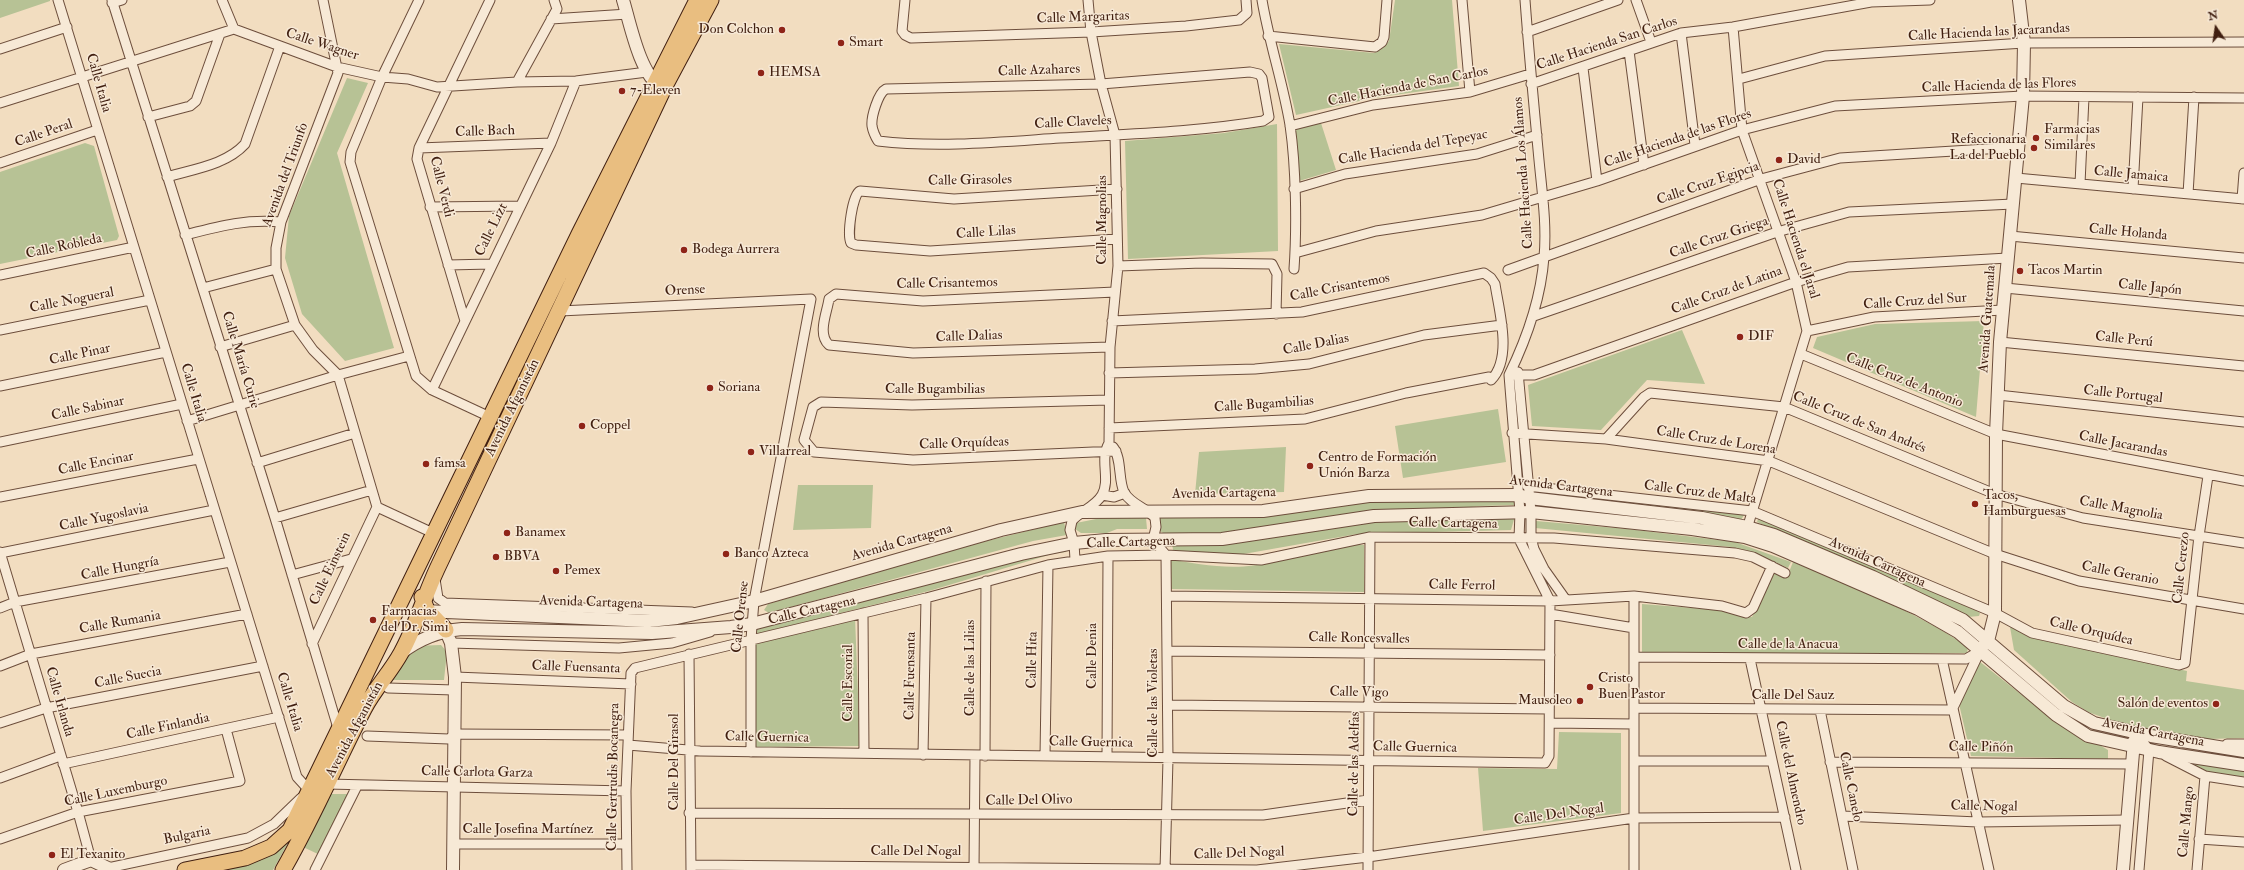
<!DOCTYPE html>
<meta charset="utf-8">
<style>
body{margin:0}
#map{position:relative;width:2244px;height:870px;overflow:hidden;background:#f2ddc0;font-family:"IM FELL Double Pica",serif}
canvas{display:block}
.north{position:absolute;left:2196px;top:8px;width:40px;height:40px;-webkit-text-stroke:3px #f7e9d6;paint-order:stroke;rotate:347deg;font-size:11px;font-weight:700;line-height:16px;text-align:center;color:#411f10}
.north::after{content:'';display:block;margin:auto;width:14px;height:18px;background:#411f10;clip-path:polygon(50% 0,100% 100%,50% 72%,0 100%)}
</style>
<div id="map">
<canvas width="2244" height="870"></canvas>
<div class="north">N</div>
</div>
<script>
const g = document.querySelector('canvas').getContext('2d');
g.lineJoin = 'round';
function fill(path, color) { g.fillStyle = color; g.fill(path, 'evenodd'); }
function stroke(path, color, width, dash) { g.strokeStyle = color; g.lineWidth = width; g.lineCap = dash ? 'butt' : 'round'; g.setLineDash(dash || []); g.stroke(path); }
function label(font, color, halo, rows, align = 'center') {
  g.font = font + ' "IM FELL Double Pica",serif'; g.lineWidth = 3; g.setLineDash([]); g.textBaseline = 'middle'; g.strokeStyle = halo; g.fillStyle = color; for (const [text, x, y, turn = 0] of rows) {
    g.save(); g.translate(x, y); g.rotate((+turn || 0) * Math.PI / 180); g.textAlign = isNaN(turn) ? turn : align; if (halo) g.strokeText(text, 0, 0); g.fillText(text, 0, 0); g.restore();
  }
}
const green = new Path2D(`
 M0,0H50V1L0,18Z
 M1395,0H1452L1459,86L1373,98L1296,115L1279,44L1374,53L1382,48L1389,41Z
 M347,78L368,83L337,153L394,348L345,361L302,314L285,258L289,216Z
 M1321,123L1336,170L1299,181L1295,128Z
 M1277,124L1278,251L1128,259L1125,141L1224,133Z
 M85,143L94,146L119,236L117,240L0,264V172Z
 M1984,321L1976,417L1813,348L1817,337L1875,324Z
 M1682,330L1705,384L1647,380L1601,430L1532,426L1528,385Z
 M1498,409L1506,462L1403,478L1395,426Z
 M1286,447L1284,492L1195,494L1199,452Z
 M798,485H873L871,528L793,530Z
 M1531,489L1735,511L1744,515L1741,520L1531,494Z
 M1515,500L1514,505L1481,506L1226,534H1165L1158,530L1160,518L1165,514L1370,501Z
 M1515,516L1511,530L1357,534L1238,555H1196L1173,550L1172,542L1373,520Z
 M1759,516L1965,604L1980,613L1979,616L1968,617L1869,570L1757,522Z
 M1101,518H1146L1147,529H1117L1107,533H1081L1075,529L1076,523Z
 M1536,521L1628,529L1735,542L1791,562L1788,568L1752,552L1731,547L1535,528Z
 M1064,522L1067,535L1033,541L769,613L764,610L768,604L954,549Z
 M1352,545H1364V592L1171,589L1170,559C1199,565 1243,572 1271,561Z
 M1068,546L1066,552L1052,554L929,591L757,634V628Z
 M1793,562C1853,587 1914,610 1968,647L1967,653L1642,654V604L1719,610L1752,617L1775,572L1787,577Z
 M855,617L860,746L754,747L753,641Z
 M2010,627L2031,636L2187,671L2186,681L2244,690V738L2209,739L2127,726L2088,712L2072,702L2014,650Z
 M441,645L447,652L444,680H384L412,646Z
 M1979,661L2042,711L2108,750V759L1971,756L1959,704Z
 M1559,732L1621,733V813L1483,831L1478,768L1557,769Z
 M2175,758L2244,768V779L2205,772Z
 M326,794H351L320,855L303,847Z
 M298,825L273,870H215Z`);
const minor = new Path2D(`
 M58,0L297,777L308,789
 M112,0L275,518L338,728
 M222,0L234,29
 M323,0L338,73L281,222L276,248V269L295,325L313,350L338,375L377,507
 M419,0L382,77L351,152L350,162L416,376L432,390L490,417
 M905,0L902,31L905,35L911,38L1091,32L1186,26L1239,20L1247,13L1246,0
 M1262,0C1269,42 1283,83 1290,125C1296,167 1297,227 1294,269
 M1462,0L1470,92
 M1636,0L1651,42
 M112,3L122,0
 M551,19L628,14
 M1733,27L1742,130L1796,282L1807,331L1746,532
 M1527,32L1618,0
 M1681,33L1695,145
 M1268,36L1375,47L1382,42L1384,37L1387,0
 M0,49L67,27
 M1629,51L1644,165
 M1583,68L1597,181
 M1250,72L1259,74L1262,78L1269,117L1263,121C1197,132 1128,134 1060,138C1000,142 939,148 878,141C875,136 873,132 872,126C871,117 878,93 886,89L1101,84Z
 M1739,79L1825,56L2024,43L2244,42
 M517,82L557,9L554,0
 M1531,84L1681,33L1733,27L1871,2L1930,0
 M0,103L234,29L337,67L382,77L408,79L437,87L517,82L576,81L647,72
 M148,117L190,106L196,101L220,34
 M1290,126L1373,105L1470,92L1530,74
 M419,148L551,143
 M0,163L97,130
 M167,177C193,169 226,165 245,144L280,46
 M2016,178L2244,199
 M2080,184L2084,97
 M1294,189L1345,174L1477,154L1537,135
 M2133,189L2138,97
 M2188,194L2194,97
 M2242,199L2244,173
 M430,207L520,206
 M185,235C220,226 245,219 281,222
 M2010,236L2244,258
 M1117,239L930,251L856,245L851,243C847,235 852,195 860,191L954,199L1117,189
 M1295,253L1376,231L1482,215L1597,181L1742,130L1835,106L2023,96L2244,98
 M448,265L491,264
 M1118,266L1202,263L1272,264L1277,274L1276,314
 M1508,270L1761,179L1840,158L2019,147
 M0,275L134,247
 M203,288L276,269
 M2005,288L2244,311
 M560,311L811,299L754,601L751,639V752
 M1534,316L1777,232L1849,212L2013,204
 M465,321L417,159L419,148L490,0
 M0,330L150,300
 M1807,331L1874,317L2003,310
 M2000,342L2244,366
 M220,347L295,325
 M1110,347L913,353L829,345C817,334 827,313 829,299L836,294L923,301L1115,292
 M1801,354L1996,434L2244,481
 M1518,372L1531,512V538L1534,549L1544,569L1566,600
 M1109,373L1255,369L1309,364L1424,335L1502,325
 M1509,375H1534L1796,282L1848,267L2008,258
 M0,386L166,352
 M432,390L551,143L576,81
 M1998,395L2244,422
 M1109,400L912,405L821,402L813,407L804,440L814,452L913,460L1116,451
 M187,421L338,375L409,356
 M1109,428L1305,419L1406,393L1489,377L1491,380C1513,358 1499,311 1495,284L1491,278L1484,273L1302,312L1112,321
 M1512,433L1606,439L1769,461L1995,554L2079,581L2244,609
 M1606,439L1644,397L1650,393L1784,407L1995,494L2083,518L2244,543
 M0,442L182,404
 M1113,447C1122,458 1118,479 1124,492C1131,505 1146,507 1155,518L1156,527L1153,540L1166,555L1168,759L1165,870
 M257,463L355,433
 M1527,486L1752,511L1995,613L2032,633L2179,665L2185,663L2199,536L2208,476
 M1102,495L1114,497L1125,493
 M0,497L198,459
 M377,507L433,533
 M275,518L372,490
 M0,552L78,812L91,860
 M0,553L214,510
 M1075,560L1074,543L1070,530L1072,521C1080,511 1095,507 1102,495C1111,479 1099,460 1109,443L1110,347L1118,266L1115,135L1101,84L1091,32L1088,0
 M292,575L351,559
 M435,579L438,598L445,603L692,612
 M1167,596L1550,601L1634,596L1722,606L1746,613L1753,608L1772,566
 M0,608L15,602L230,562
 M863,613L864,753
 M1550,614L1634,628
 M451,643L619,648L672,643L710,632
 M312,644L377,507
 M1168,651L1550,655
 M689,654L691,870
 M1634,657L1966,659L1980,651
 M1750,659L1796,870
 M1942,659L1989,870
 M0,666L31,654L247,614
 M455,677L631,684
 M388,688L454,690
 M1168,705L1549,709
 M1634,708L1952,710L1980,651
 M1820,710L1853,870
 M0,723L46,708L263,666
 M1550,723L1634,724
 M2136,733L2149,750L2139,870
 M367,736L449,739L455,734L628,735
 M2227,744H2244
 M628,745L700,751L1545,763L1549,756L1550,601L1519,539L1520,512L1509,375C1527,338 1541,299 1544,257C1547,225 1542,192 1539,160C1534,107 1529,54 1525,0
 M923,755L926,598
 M985,756L986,581
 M1045,756L1048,565
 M2166,756L2205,776L2244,782
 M1107,757L1108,556
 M1634,761H1772
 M1830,762L2132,764
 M63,764L279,717
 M0,778L60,756
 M327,784L626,791
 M689,813L1263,815L1368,800
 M1842,816L1978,822L2127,820
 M0,839L78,812L240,781L226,729
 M2199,839L2244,842
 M453,844H626
 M691,865L1257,870L1368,857L1634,818L1785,817
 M108,868L248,838L274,824L301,798
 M315,870L357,786
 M627,870L626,791L631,673L635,668L926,598L1048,565L1108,556L1166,555L1261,560L1370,537L1554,538L1735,553L1753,557L1785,573
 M974,870L975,755
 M1368,870L1370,537
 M1634,870V596
 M2197,870L2205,776`);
const tertiary = new Path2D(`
 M623,0C630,23 640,75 661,87
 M424,611L649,621L677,618L754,601L1001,530L1082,512L1263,511L1369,496L1518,495L1529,498L1702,518L1747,527L1774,535L1873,577L1963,620L2064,706L2094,723L2151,736L2244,751
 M443,624L451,643L455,677L453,870
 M1984,645L1988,641L1995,613L1996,434L2000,342L2023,96L2024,43L2019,0
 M401,653C419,639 439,631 462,629L652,633L731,627L752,624L1021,554L1074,543L1106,540L1222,539L1374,516L1531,512L1692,529L1745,537L1773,546L1918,609L1958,632L2056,715L2088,736L2159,752L2244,765
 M64,870L91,860L112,870
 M2123,870L2134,741`);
const primary = new Path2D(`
 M422,597L427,610L446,630
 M185,870L245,858L271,847L290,830L579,234L697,0
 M283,870C313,818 336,763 364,709C375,688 390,673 401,653C416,626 424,597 437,569L664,88L711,0`);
const markers = [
 [782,30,4,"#8f2418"],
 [841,43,4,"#8f2418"],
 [761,73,4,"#8f2418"],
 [622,91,4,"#8f2418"],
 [2036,138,4,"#8f2418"],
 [2034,148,4,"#8f2418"],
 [1779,160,4,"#8f2418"],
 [684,250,4,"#8f2418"],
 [2020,271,4,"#8f2418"],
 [1740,337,4,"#8f2418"],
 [710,388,4,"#8f2418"],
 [582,426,4,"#8f2418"],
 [751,452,4,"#8f2418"],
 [426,464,4,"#8f2418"],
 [1310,466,4,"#8f2418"],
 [1975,504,4,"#8f2418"],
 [507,533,4,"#8f2418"],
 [726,554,4,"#8f2418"],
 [496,557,4,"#8f2418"],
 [556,571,4,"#8f2418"],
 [373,620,4,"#8f2418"],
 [1590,687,4,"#8f2418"],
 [1580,701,4,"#8f2418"],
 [2216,704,4,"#8f2418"],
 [52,855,4,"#8f2418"]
];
const streetNames = [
 ["Calle Margaritas",1083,18,-2],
 ["Calle Hacienda las Jacarandas",1989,33,-3],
 ["Calle Hacienda San Carlos",1607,44,-18],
 ["Calle Wagner",322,45,18],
 ["Calle Azahares",1039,71,-2],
 ["Calle Italia",98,83,74],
 ["Calle Hacienda de las Flores",1999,86,-2],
 ["Calle Hacienda de San Carlos",1408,87,-11],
 ["Calle Claveles",1073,123,-3],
 ["Calle Bach",485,132,-2],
 ["Calle Peral",44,134,-19],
 ["Calle Hacienda de las Flores",1678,139,-19],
 ["Calle Hacienda del Tepeyac",1413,148,-10],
 ["Calle Hacienda Los Álamos",1524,173,-94],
 ["Avenida del Triunfo",286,175,-70],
 ["Calle Jamaica",2131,175,5],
 ["Calle Girasoles",970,181,-1],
 ["Calle Cruz Egipcia",1708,184,-19],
 ["Calle Verdi",441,187,76],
 ["Calle Magnolias",1103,220,-90],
 ["Calle Lizt",492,230,-64],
 ["Calle Lilas",986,233,-4],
 ["Calle Holanda",2128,233,5],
 ["Calle Cruz Griega",1719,238,-19],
 ["Calle Hacienda el Jaral",1795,239,72],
 ["Calle Robleda",64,247,-12],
 ["Calle Crisantemos",947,284,-1],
 ["Calle Crisantemos",1340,288,-11],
 ["Calle Japón",2150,288,6],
 ["Orense",685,291,-3],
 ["Calle Cruz de Latina",1727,291,-20],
 ["Calle Nogueral",72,301,-11],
 ["Calle Cruz del Sur",1915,302,-4],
 ["Avenida Guatemala",1988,319,-86],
 ["Calle Dalias",969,337,-2],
 ["Calle Perú",2124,340,6],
 ["Calle Dalias",1316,345,-11],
 ["Calle Pinar",80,355,-12],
 ["Calle María Curie",240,360,73],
 ["Calle Cruz de Antonio",1904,381,22],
 ["Calle Bugambilias",935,390],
 ["Calle Italia",193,393,73],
 ["Calle Portugal",2123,395,6],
 ["Calle Bugambilias",1264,405,-4],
 ["Avenida Afganistán",513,408,-64],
 ["Calle Sabinar",88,409,-12],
 ["Calle Cruz de San Andrés",1859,423,22],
 ["Calle Cruz de Lorena",1716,441,9],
 ["Calle Orquídeas",964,444,-2],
 ["Calle Jacarandas",2123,445,11],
 ["Calle Encinar",96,464,-11],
 ["Avenida Cartagena",1561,487,7],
 ["Calle Cruz de Malta",1700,493,7],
 ["Avenida Cartagena",1224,494,-1],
 ["Calle Magnolia",2121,509,10],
 ["Calle Yugoslavia",104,518,-12],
 ["Calle Cartagena",1453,524,1],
 ["Avenida Cartagena",902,543,-16],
 ["Calle Cartagena",1131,543,-2],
 ["Avenida Cartagena",1877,563,24],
 ["Calle Cerezo",2182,568,-84],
 ["Calle Hungría",120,569,-11],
 ["Calle Einstein",331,569,-65],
 ["Calle Geranio",2120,574,11],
 ["Calle Ferrol",1462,586,1],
 ["Avenida Cartagena",591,603,2],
 ["Calle Cartagena",812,611,-13],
 ["Calle Orense",741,617,-84],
 ["Calle Rumania",120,623,-10],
 ["Calle Orquídea",2091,632,13],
 ["Calle Roncesvalles",1359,639,1],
 ["Calle de la Anacua",1788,645],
 ["Calle Denia",1093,656,-90],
 ["Calle Hita",1033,660,-89],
 ["Calle Fuensanta",576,668,2],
 ["Calle de las Lilias",971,668,-90],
 ["Calle Fuensanta",911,676,-89],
 ["Calle Suecia",128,678,-11],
 ["Calle Escorial",849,683,-90],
 ["Calle Vigo",1359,693,1],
 ["Calle Del Sauz",1793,696],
 ["Calle Irlanda",59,702,74],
 ["Calle Italia",289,702,73],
 ["Calle de las Violetas",1154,703,-90],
 ["Calle Finlandia",168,727,-12],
 ["Avenida Afganistán",355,730,-62],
 ["Avenida Cartagena",2153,733,11],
 ["Calle Guernica",767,738,1],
 ["Calle Guernica",1091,743,1],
 ["Calle Guernica",1415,748,1],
 ["Calle Piñón",1981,748,1],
 ["Calle Del Girasol",675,762,-90],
 ["Calle de las Adelfas",1355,764,-89],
 ["Calle Carlota Garza",477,773,1],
 ["Calle del Almendro",1790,773,78],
 ["Calle Gertrudis Bocanegra",614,777,-89],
 ["Calle Canelo",1850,787,78],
 ["Calle Luxemburgo",116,792,-12],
 ["Calle Del Olivo",1029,801,-1],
 ["Calle Nogal",1984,807,1],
 ["Calle Del Nogal",1559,815,-8],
 ["Calle Mango",2187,822,-85],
 ["Calle Josefina Martínez",528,830],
 ["Bulgaria",187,836,-12],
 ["Calle Del Nogal",916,852],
 ["Calle Del Nogal",1239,854,-2]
];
const poiNames = [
 ["Don Colchon",774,30,"right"],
 ["Smart",849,43],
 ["HEMSA",769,73],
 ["7-Eleven",630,91],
 ["Farmacias",2044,130],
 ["Similares",2044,146],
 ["Refaccionaria",2026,140,"right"],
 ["La del Pueblo",2026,156,"right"],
 ["David",1787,160],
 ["Bodega Aurrera",692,250],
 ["Tacos Martin",2028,271],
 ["DIF",1748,337],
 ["Soriana",718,388],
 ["Coppel",590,426],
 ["Villarreal",759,452],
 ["Centro de Formación",1318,458],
 ["Unión Barza",1318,474],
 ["famsa",434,464],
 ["Tacos,",1983,496],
 ["Hamburguesas",1983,512],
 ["Banamex",515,533],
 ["Banco Azteca",734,554],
 ["BBVA",504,557],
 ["Pemex",564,571],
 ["Farmacias",381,612],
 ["del Dr. Simi",381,628],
 ["Cristo",1598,679],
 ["Buen Pastor",1598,695],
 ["Mausoleo",1572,701,"right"],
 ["Salón de eventos",2208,704,"right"],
 ["El Texanito",60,855]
];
fill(green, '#b7c295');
stroke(minor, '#6d4e3c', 11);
stroke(tertiary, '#6d4e3c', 14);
stroke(primary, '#411f10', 17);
stroke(minor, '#f7e9d6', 9);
stroke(tertiary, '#f7e9d6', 12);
stroke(primary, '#e9be80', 15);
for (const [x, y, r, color] of markers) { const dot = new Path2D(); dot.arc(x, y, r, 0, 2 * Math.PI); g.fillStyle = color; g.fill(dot); stroke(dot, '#f7e9d6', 1.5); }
label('14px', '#411f10', '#f7e9d6', streetNames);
label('14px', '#411f10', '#f7e9d6', poiNames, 'left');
</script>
